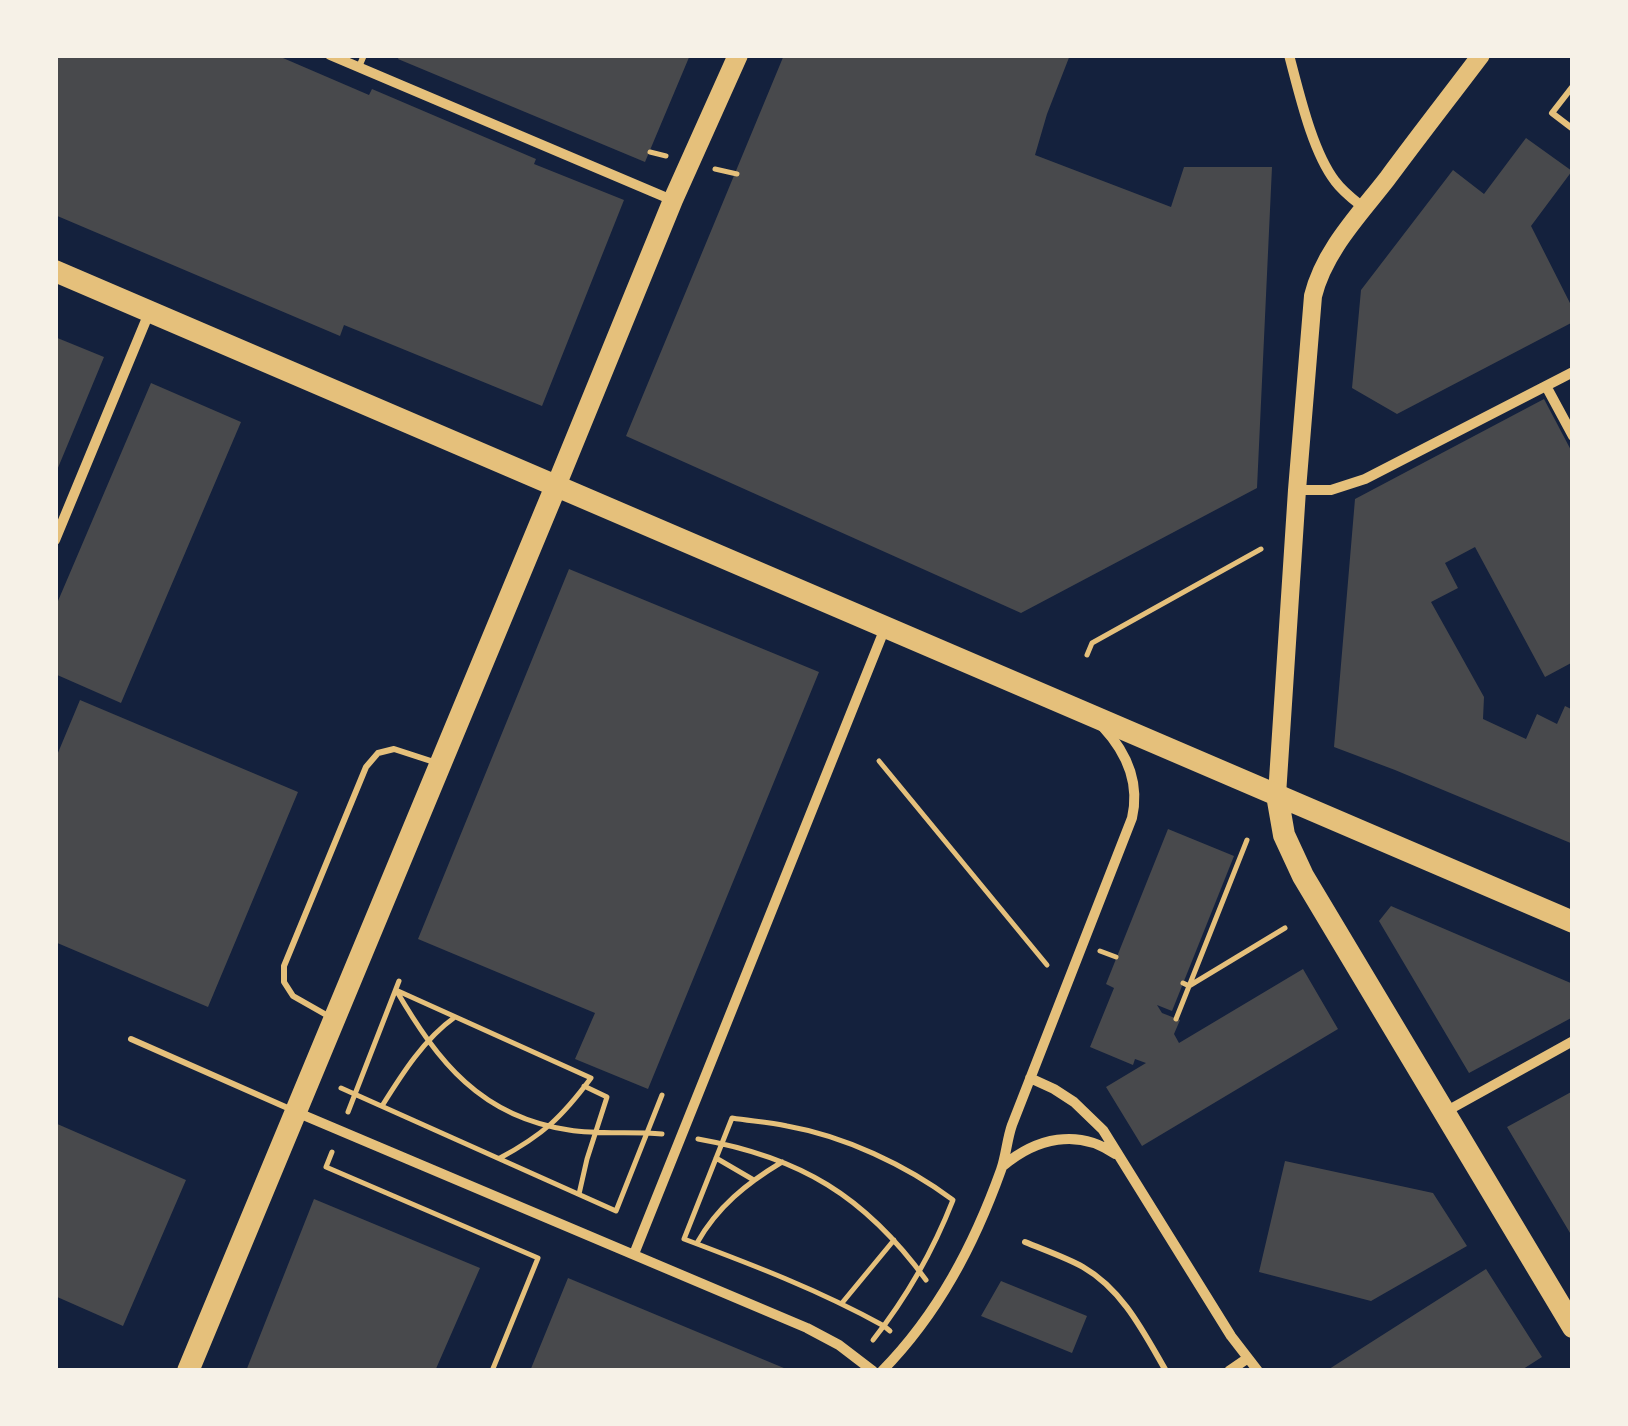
<!DOCTYPE html>
<style>
body{margin:0}
#map{position:relative;width:1628px;height:1426px;overflow:hidden;background:#14213d;font-family:Ubuntu,sans-serif}
canvas{display:block}
.frame{position:absolute;inset:0;border:58px solid #f6f1e7;pointer-events:none}
</style>
<div id="map">
<canvas width="1628" height="1426"></canvas>
<div class="frame"></div>
</div>
<script>
const g = document.querySelector('canvas').getContext('2d');
g.lineJoin = 'round';
function fill(path, color) { g.fillStyle = color; g.fill(path, 'evenodd'); }
function stroke(path, color, width, dash) { g.strokeStyle = color; g.lineWidth = width; g.lineCap = dash ? 'butt' : 'round'; g.setLineDash(dash || []); g.stroke(path); }
const building = new Path2D(`
 M55,55H276L369,95L372,89L536,159L534,164L624,200L542,406L344,325L340,336L55,215Z
 M400,55H690L645,162L398,59Z
 M784,55H1070L1047,114L1035,155L1171,207L1184,167H1272L1257,488L1021,613L626,436Z
 M1526,138L1572,171L1531,226L1573,309V322L1397,414L1352,388L1361,290L1453,170L1484,194Z
 M55,337L104,357L55,475Z
 M151,383L241,422L121,703L55,674V608Z
 M1544,399L1573,454V662L1545,677L1475,547L1445,563L1458,588L1431,602L1484,697L1483,719L1526,739L1537,714L1557,724L1565,706L1573,710V844L1395,770L1334,747L1355,499Z
 M569,569L819,672L648,1089L575,1059L595,1013L418,939Z
 M80,700L298,792L208,1007L55,942V760Z
 M1168,829L1234,856L1172,1011L1157,1005L1162,1013L1180,1020L1174,1034L1179,1043L1303,969L1338,1029L1142,1146L1106,1087L1146,1063L1135,1059L1133,1065L1090,1047L1114,988L1106,984Z
 M1391,906L1573,984V1017L1469,1073L1379,921Z
 M1573,1091V1238L1507,1127Z
 M55,1123L186,1180L123,1326L55,1296Z
 M1285,1161L1433,1193L1467,1246L1371,1301L1259,1272Z
 M314,1199L480,1268L435,1371H246Z
 M1486,1269L1542,1357L1520,1371H1326Z
 M568,1278L791,1371H530Z
 M1001,1281L1087,1316L1072,1353L981,1316Z`);
const path = new Path2D(`
 M650,152L666,156
 M715,169L737,174
 M1087,655L1092,643L1261,549
 M879,761L1047,965
 M1100,951L1116,957
 M1183,983L1189,986L1285,928
 M396,990C438,1062 481,1117 569,1130C600,1135 632,1131 662,1134
 M398,991L591,1078C562,1117 543,1135 500,1158
 M1176,1019L1247,840
 M341,1088L616,1211L662,1095
 M382,1106C402,1074 424,1039 455,1017
 M348,1112L399,981
 M698,1139C800,1157 865,1196 926,1280
 M332,1152L326,1167L538,1258L492,1371
 M716,1158L752,1179
 M579,1194L587,1159L607,1097L584,1086
 M697,1243C717,1207 747,1183 782,1162
 M842,1303L894,1240
 M873,1340C907,1297 933,1251 953,1200C906,1165 844,1136 787,1126C769,1122 750,1121 732,1118L684,1239C753,1265 819,1290 884,1326L890,1331`);
const service = new Path2D(`
 M359,67L364,55
 M1573,86L1552,113L1573,129
 M330,1017L293,996L284,982V966L366,767L378,753L394,749L434,762
 M131,1039L290,1109
 M1025,1242C1044,1250 1065,1257 1083,1267C1123,1290 1144,1333 1166,1371`);
const minor = new Path2D(`
 M330,55L672,200
 M1289,55C1299,92 1312,151 1335,181C1343,192 1354,200 1364,208
 M1546,386L1573,436
 M1297,490H1331L1365,479L1573,372
 M55,540L149,313
 M1030,1078L1054,1089L1074,1102L1103,1130L1231,1336L1258,1371
 M296,1112L807,1328L839,1345L873,1371
 M1445,1112L1573,1041
 M1003,1166C1036,1138 1078,1128 1115,1154
 M634,1254L885,628
 M882,1371C938,1314 974,1245 1001,1170C1006,1156 1007,1139 1012,1125L1132,818C1140,783 1127,753 1103,727
 M1229,1371L1248,1358`);
const tertiary = new Path2D(`
 M1277,795L1297,490L1313,296C1324,251 1359,215 1387,179C1418,137 1450,96 1481,55`);
const secondary = new Path2D(`
 M556,486L673,200L738,55`);
const primary = new Path2D(`
 M55,271L1573,922
 M1277,795L1284,835L1303,876L1573,1327
 M188,1371L556,486`);
fill(building, '#48494c');
stroke(path, '#e5c07b', 5);
stroke(service, '#e5c07b', 6);
stroke(minor, '#e5c07b', 10);
stroke(tertiary, '#e5c07b', 18);
stroke(secondary, '#e5c07b', 20);
stroke(primary, '#e5c07b', 22);
</script>
